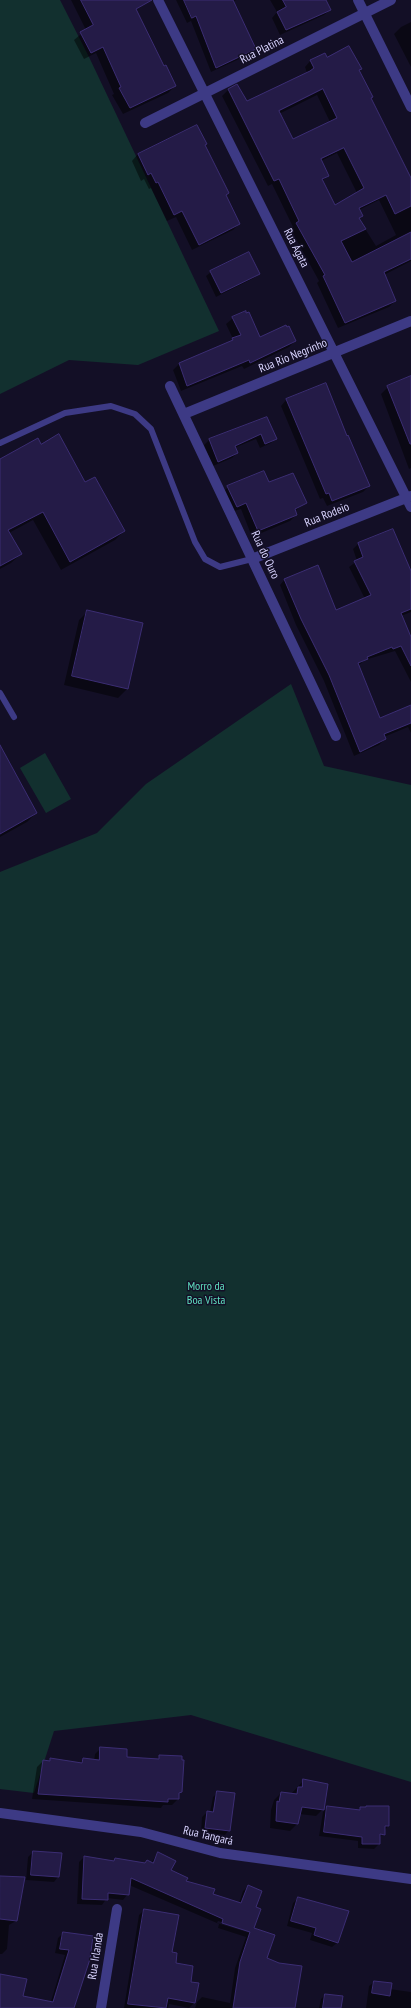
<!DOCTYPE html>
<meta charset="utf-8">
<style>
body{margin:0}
canvas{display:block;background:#130f26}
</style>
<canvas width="411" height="2008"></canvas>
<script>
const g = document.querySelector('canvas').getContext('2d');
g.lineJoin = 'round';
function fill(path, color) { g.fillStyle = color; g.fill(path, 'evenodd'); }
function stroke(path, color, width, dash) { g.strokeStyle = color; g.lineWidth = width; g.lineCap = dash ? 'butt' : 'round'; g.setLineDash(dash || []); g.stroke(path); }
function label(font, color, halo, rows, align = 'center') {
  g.font = font + ' "PT Sans Narrow",sans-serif'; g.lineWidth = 3; g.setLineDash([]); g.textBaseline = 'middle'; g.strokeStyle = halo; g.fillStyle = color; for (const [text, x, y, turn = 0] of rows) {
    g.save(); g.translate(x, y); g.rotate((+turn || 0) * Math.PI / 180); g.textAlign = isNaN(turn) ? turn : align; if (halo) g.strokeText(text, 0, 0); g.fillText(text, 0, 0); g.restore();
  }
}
const green = new Path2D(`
 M0,0H60L89,57L219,331L138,365L69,360L0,394Z
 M291,684L324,766L411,785V1782L191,1715L54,1731L34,1793L0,1789V872L97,833L146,784Z
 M45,753L71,799L46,813L20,768Z`);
const shadow = new Path2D(`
 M71,0H130L175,86L168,93L123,114L112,95L114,94L96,53L84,59L74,40L86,30Z
 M176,0H236L233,2L255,49L250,54L211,72L191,21L187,23Z
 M270,0H324L330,10L324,15L280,35L272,18L277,12Z
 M411,22V67L394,34L401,27Z
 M326,58L360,69L359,70L370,98L411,181V261L384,275L395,301L389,307L338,328L317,283L319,281L291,230L293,227L272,184L268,186L222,96L228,90L237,85L247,103L307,73L305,67L311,60ZM317,95L330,122L292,140L279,114ZM337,153L357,193L335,207L322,181L328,175L321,161ZM379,200L396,235L376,246L359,219L362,216L359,210Z
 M204,145L239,224L233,230L192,250L176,217L167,221L151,188L149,189L144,179L141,181L132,161L138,154Z
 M211,272L259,274L254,278L216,297L206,276Z
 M245,313L260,338L295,341L289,347L244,369L242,366L181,391L173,370L179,364L229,343L233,339L226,324L233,318Z
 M411,377V468L409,469L381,394L388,387Z
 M325,384L346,437L369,486L363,492L327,506L323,498L320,499L281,406L286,400Z
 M267,418L276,438L271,443L260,448L256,439L234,448L237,453L232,458L213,466L204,445L209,440Z
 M40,445L85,484L124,531L115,540L61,570L33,520L9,533L21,554L11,563L0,569V460Z
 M268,484L306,502L295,511L296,515L290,521L252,537L241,509L231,512L222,493L228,487Z
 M358,544L411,572V612L401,616L411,640V682L395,651L365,660L358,666L380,719L411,706V733L408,727L384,737L385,739L379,745L354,756L324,681L296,625L280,585L285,579L336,611L365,599L349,567L357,561L353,549Z
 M88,611L128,688L118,698L64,685L79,620Z
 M0,747L36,813L27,822L0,837Z
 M101,1748L126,1758L156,1760L160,1756L181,1792L178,1795V1799L172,1805H163L161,1808L32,1799L37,1767L43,1761L48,1762L51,1759L79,1763L84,1759L94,1761L95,1754Z
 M303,1781L323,1809L316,1816L299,1814L297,1824L290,1831L270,1828L271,1810L274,1800L281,1793L291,1794Z
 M218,1792L229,1830L225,1835L201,1832L202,1817L207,1812H210L213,1797Z
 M327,1807L357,1811L366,1807L388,1826L379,1839V1844L374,1849L358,1848V1841L319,1836L323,1812Z
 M33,1852L61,1854L58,1877L54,1882L26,1880L28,1857Z
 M158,1853L170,1870L185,1882L212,1895L239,1903L243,1891L248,1886L255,1908L253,1928L266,1959L294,2008H195L197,2002L202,1997L230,2003L235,1968L246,1937L218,1928L219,1924L129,1885L128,1894L123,1900L107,1898L102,1905L77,1904L79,1862L84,1857L112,1862L115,1859L144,1864L151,1863ZM218,1921L250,1931V1933L217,1923Z
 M0,1877L24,1878L16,1921L9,1925L7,1949L2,1954H0Z
 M298,1898L337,1943L332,1947L310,1940L312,1933L287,1926L293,1903Z
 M144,1910L171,1953L175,1964L190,1983L194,2003L189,2008L169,2004L168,2008H124L139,1915Z
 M63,1933L92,1937L73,2008H49L65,1955L55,1953L58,1938Z
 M374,1982L390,1989L411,1992V2008H366L369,1986Z
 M325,1995L340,2008H319L321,1999Z`);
const building = new Path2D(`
 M81,0H152L136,9L164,66L166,65L176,86L130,108L119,88L121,87L103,47L91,53L80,32L93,25Z
 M184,0H233L256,49L216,68L196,16L192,18Z
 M283,0H326L331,10L286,30L277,12L286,7Z
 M349,46L362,69L359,70L373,97L371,98L411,178V206L395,214L386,195L359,208L363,216L359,218L366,229L341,241L352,262L411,232V259L384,272L396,301L345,323L323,276L325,275L296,223L299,221L279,179L274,181L228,89L237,84L247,101L310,71L314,68L310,60L325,53L327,57ZM323,89L337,118L293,139L279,111ZM344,148L364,188L335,205L322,179L329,176L321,159Z
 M197,125L207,144L205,145L229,193L226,195L240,224L199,245L182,211L174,215L158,182L156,183L151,173L148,175L138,154Z
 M249,252L260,274L221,293L210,271Z
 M246,311V313L249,312L260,337L286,325L287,327L289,326L296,341L250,363L249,360L187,386L179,363L233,340L232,338L241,335L232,317Z
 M411,376V444H410L387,386Z
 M326,383L347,436L348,435L370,486L332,501L329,493L326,494L286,399Z
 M267,417L277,439L265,444L261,434L235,446L238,453L218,462L209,439Z
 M59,434L85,482L95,477L125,531L70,562L43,512L8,530L22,554L0,566V459L38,438L41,444Z
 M264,471L269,482L293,473L307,503L295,509L297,515L258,531L246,503L237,507L227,486Z
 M393,529L411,571V609L401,613L411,637V666L401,646L393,649L392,647L367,657L368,659L358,663L380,718L411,705V723L384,734L386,739L360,752L329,675L301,619L284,579L318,565L336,610L371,595L354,561L363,557L358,543Z
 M87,610L143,623L128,689L72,676Z
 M0,745L37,813L0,834Z
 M100,1747L127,1749V1757L159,1759V1755L182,1756V1760H184L182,1792L179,1793V1799H168V1802L38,1794L43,1760L50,1761V1758L82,1763L83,1758L99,1760Z
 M303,1779L328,1784L324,1810L302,1807L298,1824L276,1821L277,1801L279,1802L281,1792L297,1794L298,1787H302Z
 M217,1791L235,1793L230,1831L205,1828L207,1811L213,1812Z
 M327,1806L360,1810V1807H366V1806H389V1826H385V1835L380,1834V1844H362V1837L324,1832Z
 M33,1851L62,1853L59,1877L31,1875Z
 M158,1852L176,1861L171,1870L188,1878L186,1881L215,1889L213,1894L241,1903L248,1885L262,1891L256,1907L261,1909L254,1928L275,1935L267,1958L279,1963L302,1966L295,2008H233L240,1962L250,1932L222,1923L223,1919L131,1878L129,1895L108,1893V1900L82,1899L84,1856L114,1861L115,1858L145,1863L147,1860L153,1863Z
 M0,1876L25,1877L17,1921L0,1919Z
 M298,1897L349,1911L338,1943L314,1935L316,1928L291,1921Z
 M144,1909L179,1915L172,1952L177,1953L176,1963L193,1966L191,1982L199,1983L195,2003L168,1998L166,2008L128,2004Z
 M63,1932L93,1936L90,1959L74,2008H0V1974L27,1979L23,1996L53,2002L69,1950L60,1949Z
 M374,1981L392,1983L390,1996L372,1993Z
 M325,1994L343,1996L341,2008H323Z`);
const lane = new Path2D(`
 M0,443L65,413L111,406L135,414L151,429L195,542L205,559L220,567L252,559
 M0,693L14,717`);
const street = new Path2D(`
 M158,0L411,507
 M358,0L411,107
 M145,123L391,0
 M170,386L336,736
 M184,414L411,321
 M252,559L411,496
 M0,1813L141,1832L220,1853L411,1879
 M101,2008L117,1909`);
const streetNames = [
 ["Rua Platina",262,50,-27],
 ["Rua Ágata",296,248,63],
 ["Rua Rio Negrinho",293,356,-22],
 ["Rua Rodeio",327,515,-22],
 ["Rua do Ouro",265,555,65],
 ["Rua Tangará",208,1836,13],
 ["Rua Irlanda",96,1956,-81]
];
const parkNames = [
 ["Morro da",206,1287],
 ["Boa Vista",206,1301]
];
fill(green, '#12302f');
fill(shadow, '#0007');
fill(building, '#241b47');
stroke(building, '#3b2d73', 1);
stroke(lane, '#3d3a85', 6);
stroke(street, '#3d3a85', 10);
label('12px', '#d9d4ff', '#130f26', streetNames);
label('12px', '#5fe0c0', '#130f26', parkNames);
</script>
